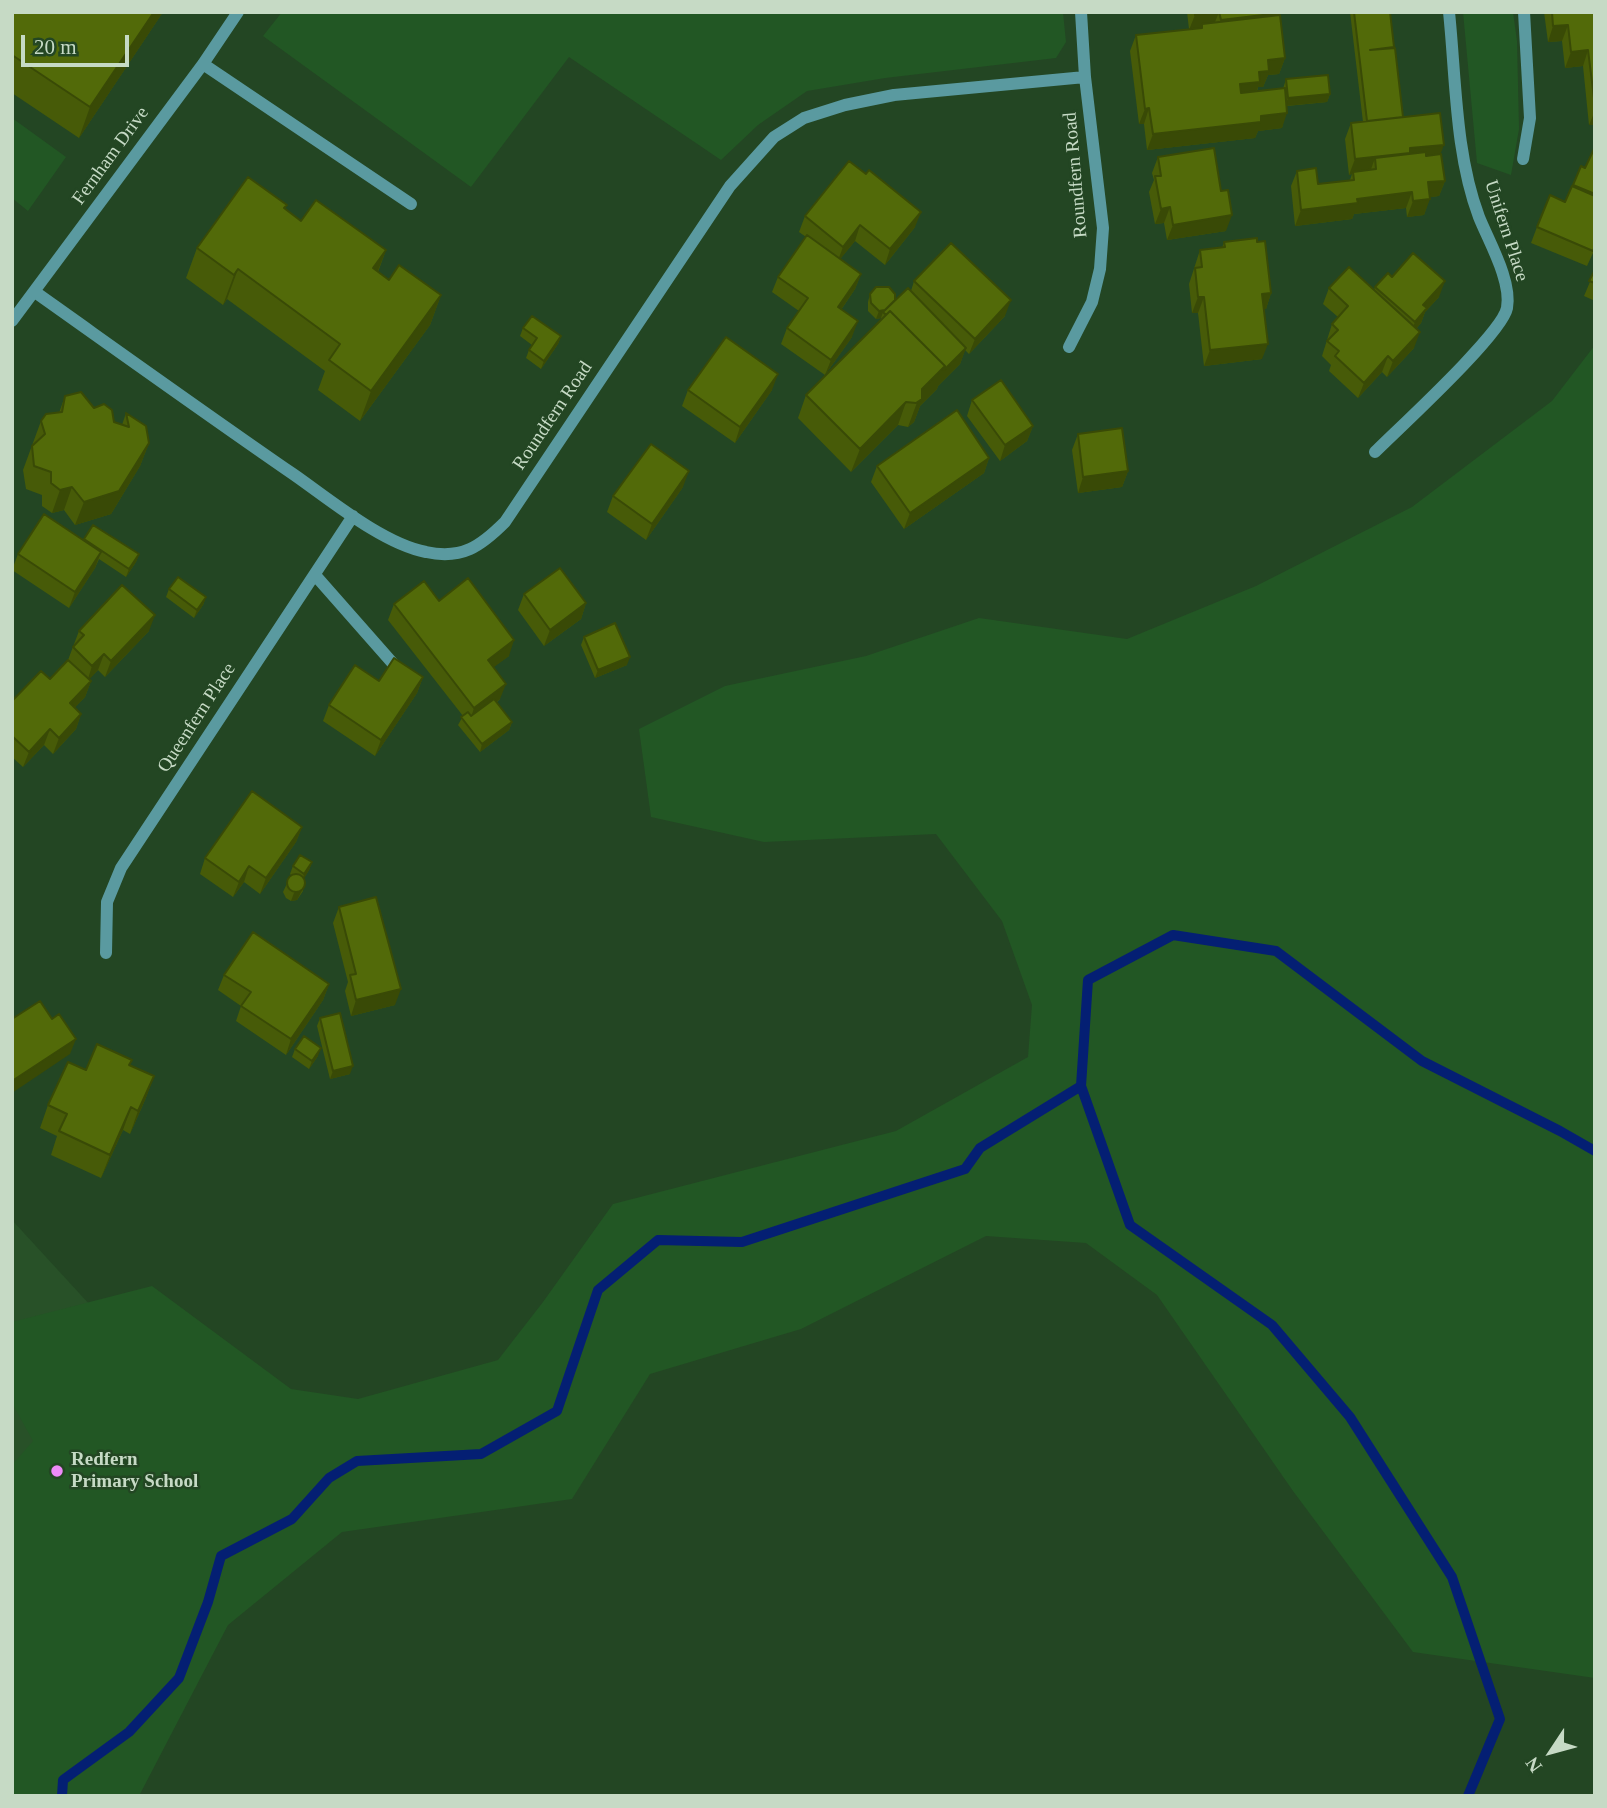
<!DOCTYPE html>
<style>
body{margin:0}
#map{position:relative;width:1607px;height:1808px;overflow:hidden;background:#234623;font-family:Georgia,serif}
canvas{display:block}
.frame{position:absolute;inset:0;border:14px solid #c6dac5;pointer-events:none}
.north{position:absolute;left:1516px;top:1717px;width:70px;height:70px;-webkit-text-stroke:5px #234623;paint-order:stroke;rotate:234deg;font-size:19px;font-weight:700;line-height:28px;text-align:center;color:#c6dac5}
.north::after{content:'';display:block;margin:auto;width:24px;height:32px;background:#c6dac5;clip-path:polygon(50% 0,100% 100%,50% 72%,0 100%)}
.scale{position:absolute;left:21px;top:35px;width:108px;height:32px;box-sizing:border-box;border:4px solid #c6dac5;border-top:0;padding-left:9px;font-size:21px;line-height:24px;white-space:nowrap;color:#c6dac5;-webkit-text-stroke:5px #234623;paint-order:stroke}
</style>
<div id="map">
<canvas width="1607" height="1808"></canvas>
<div class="frame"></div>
<div class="north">N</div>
<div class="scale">20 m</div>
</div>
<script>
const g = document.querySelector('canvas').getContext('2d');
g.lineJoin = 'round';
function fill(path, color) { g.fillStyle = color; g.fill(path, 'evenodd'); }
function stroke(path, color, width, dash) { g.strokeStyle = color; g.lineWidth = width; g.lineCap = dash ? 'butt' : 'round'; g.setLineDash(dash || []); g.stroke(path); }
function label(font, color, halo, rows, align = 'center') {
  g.font = font + ' Georgia,serif'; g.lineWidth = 5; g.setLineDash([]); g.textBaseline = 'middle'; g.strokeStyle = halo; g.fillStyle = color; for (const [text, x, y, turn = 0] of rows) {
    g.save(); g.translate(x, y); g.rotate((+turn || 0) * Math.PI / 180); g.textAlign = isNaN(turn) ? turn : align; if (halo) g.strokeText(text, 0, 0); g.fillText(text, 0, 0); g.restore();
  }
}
const built = new Path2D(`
 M12,1220L169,1391L12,1578Z`);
const green = new Path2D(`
 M282,12H1063L1066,42L1056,58L885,78L807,91L758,125L721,160L569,57L471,187L263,36Z
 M1463,12H1513L1517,41L1519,129L1511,175L1477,163Z
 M12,118L66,157L28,211L12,198Z
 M1595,345V1678L1413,1652L1293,1491L1157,1295L1086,1243L986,1236L801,1329L650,1374L572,1499L342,1532L228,1625L139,1796H12V1465L33,1441L12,1403V1322L152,1286L291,1389L358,1399L498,1360L543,1302L613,1204L896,1131L1028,1057L1032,1005L1002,921L936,834L764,842L651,817L639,729L725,686L866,656L979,618L1127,639L1256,586L1412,507L1552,401Z`);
const stream = new Path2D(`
 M62,1796L63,1780L129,1732L179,1678L208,1602L221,1556L292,1519L329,1478L357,1461L481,1454L557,1411L598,1290L658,1240L742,1242L965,1169L980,1148L1081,1086
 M1468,1796L1500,1719L1452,1577L1350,1417L1272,1325L1130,1225L1081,1086L1088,980L1173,935L1276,951L1422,1061L1560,1131L1595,1151`);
const minor = new Path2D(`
 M203,64L411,204
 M1523,159L1530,118L1524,12
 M35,292C121,353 206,414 293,474C329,499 383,544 426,552C462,560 481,546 505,522L730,186L774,137L804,118L845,105L894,95L1085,77
 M12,321L203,64L238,12
 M1069,347L1092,302L1100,269L1103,228L1085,77L1081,12
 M1375,452C1399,428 1502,334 1507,308C1512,281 1489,242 1479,217C1455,153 1456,79 1449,12
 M315,575L396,667
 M106,953L107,902L121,868L353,516`);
const wall = new Path2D(`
 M12,12H163L79,138L12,93Z
 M1187,12H1280L1279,16L1285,58L1279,74L1268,75L1263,87H1258L1257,92L1283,89L1286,79L1330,94L1327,102L1287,106L1282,128L1258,131L1255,138L1147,150L1144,124H1139L1130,51L1136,35L1189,29Z
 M1350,12H1390L1403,117L1440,154L1445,181L1439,196L1430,197L1424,215L1407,217L1406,208L1354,214L1352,219L1295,226L1291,186L1297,171L1318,184L1350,180L1352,174L1349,175L1345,139L1351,123L1363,122Z
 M1544,12H1595V125H1589L1583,66L1565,68L1562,41L1548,42Z
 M1595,147V253H1593L1587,266L1531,243L1537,227L1565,202L1581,166L1585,168Z
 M1158,157L1226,231L1167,240L1164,223L1155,224L1149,192L1154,180L1152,173Z
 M287,205L285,209L301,221L386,250L378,272L389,280L441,295L430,325L360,421L318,390L325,371L227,299L223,305L186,278L197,248Z
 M805,216L915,227L885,265L855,241L840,259L861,274L855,289L841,310L852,337L825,375L781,344L787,328L799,311L772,292L778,277L806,237L799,232Z
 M1224,242L1271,293L1266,309H1263L1262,359L1204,366L1198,313H1192L1189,284L1200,250L1222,248Z
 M1595,270V301L1584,296Z
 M1392,277L1439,297L1425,312L1421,323L1416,329L1414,348L1387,377L1382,372L1358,398L1329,371L1331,365L1322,356L1332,324L1338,317L1323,304L1329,288L1374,290L1375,287Z
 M914,281L1005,316L969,354L965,350L960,364L938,386L937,389L920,406L914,422L908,427L898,425L851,472L798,418L806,395L880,321L881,318L876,319L868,311V302L870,294L895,300L911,291Z
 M523,328L561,336L558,344L541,369L526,358L529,350L532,345L520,336Z
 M688,390H772L735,443L682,406Z
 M65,396L94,408L114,422L122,425L126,413L149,443L140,466L111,514L75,525L64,510L52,513L42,506V495L26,489L23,470L41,421L59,413Z
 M972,400L1033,426L1027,441L1000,461L967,416Z
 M1078,434L1128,471L1122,487L1078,493L1072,450Z
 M989,458L984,473L904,529L871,482L877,466Z
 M683,487L646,540L607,512L613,496Z
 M93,525L139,554L136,562L126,577L99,559L95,568L69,608L12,570L18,554L83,540Z
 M169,589L206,597L203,605L194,618L166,597Z
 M524,594L586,603L581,619L544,646L518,610Z
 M439,601L509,656L493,667L500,699L497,702L512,722L509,730L480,752L458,725L463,716L388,620L394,604Z
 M79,631H149L105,677L98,670L89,679L91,681L85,697L75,707L81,714L76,729L53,754L44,745L23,767L12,757V701L50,679L68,660Z
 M584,637L627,665L595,678L581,645Z
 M423,677L417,693L375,756L323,721L329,705L379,681Z
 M302,827L296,842L260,894L244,882L233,897L200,874L205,858Z
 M312,862L309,870L304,878L303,891L297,900L291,901L286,898L283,892L291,875L290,874L293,866Z
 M339,907L395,1005L351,1016L345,991L348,982L333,923Z
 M224,975L329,984L323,1000L286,1055L236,1021L241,1006L218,990Z
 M320,1018L350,1074L330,1079L317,1026Z
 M295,1049L318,1056L309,1069L292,1057Z
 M130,1066L154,1076L145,1100L130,1134L123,1130L101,1178L51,1155L57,1136L40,1128L48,1105L86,1070Z`);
const shadedWall = new Path2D(`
 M154,12H163L79,138L90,107Z
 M1214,12H1219L1213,27L1202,24L1200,29L1189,30L1195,15Z
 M1280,13L1275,28L1215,35L1221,20Z
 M1568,25L1562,41L1548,42L1553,26Z
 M1588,50L1583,66L1565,68L1571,52Z
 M1285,58L1279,74L1268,75L1263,87H1258L1254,97L1234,100L1240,84L1268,60Z
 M1330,94L1327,102L1285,106L1288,98Z
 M1149,108L1144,124H1139L1145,109Z
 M1595,111V125H1589Z
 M1287,113L1282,128L1258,131L1255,138L1147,150L1153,134L1261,116Z
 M1444,145L1438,160L1376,169L1375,158L1370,172H1353L1352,174L1349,175L1355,159L1410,148Z
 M1445,181L1439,196L1423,198L1428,182Z
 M1412,192L1406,208L1354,214L1352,219L1295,226L1301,210L1357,199Z
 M1430,199L1424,215L1407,217L1413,201Z
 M1170,207L1164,223L1155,224L1161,209Z
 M921,212L915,227L885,265L890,249Z
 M1232,215L1226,231L1167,240L1173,225Z
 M860,225L855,241L837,263L843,247Z
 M386,250L374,281L373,268Z
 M238,269L227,299L223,305L234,275Z
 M861,274L855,289L832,323L838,307Z
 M1445,281L1439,297L1425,312L1421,323L1409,337L1415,322L1423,305Z
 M1271,293L1266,309L1256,310L1262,294Z
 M441,295L430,325L360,421L371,391Z
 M1198,297H1204L1198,313H1192Z
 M1011,300L1005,316L969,354L975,339Z
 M891,310L888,316L883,312L881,318L876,319L879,311Z
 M858,321L852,337L825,375L831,360Z
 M1420,332L1414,348L1387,377L1393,361Z
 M561,336L558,344L541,369L544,361Z
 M1268,344L1262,359L1204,366L1210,350Z
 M966,348L960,364L938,386L937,389L920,406L914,422L908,427L922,389L945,366Z
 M1388,356L1382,372L1358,398L1364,383Z
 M778,374L772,390L735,443L740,427Z
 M906,402L898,425L851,472L860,449Z
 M1033,426L1027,441L1000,461L1005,445Z
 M149,443L140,466L111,514L75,525L84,502Z
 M989,458L984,473L904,529L910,513Z
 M689,471L683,487L646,540L652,524Z
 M1128,471L1122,487L1078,493L1083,477Z
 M72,487L64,510L52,513L60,490Z
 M101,552L95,568L69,608L75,592Z
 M139,554L136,562L126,577L129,569Z
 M206,597L203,605L194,618L197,610Z
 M586,603L581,619L544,646L550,630Z
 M155,615L149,631L105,677L111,661Z
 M514,640L509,656L482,676L488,660Z
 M104,654L98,670L87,682L92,666Z
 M630,657L627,665L595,678L598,670Z
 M423,677L417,693L375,756L381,740Z
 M91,681L85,697L64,719L70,703Z
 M506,684L500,699L469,724L474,708Z
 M81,714L76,729L53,754L59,738Z
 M512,722L509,730L480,752L482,744Z
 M50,729L44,745L23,767L29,752Z
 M302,827L296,842L260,894L266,878Z
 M312,862L309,870L302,882L304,874Z
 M249,866L244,882L233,897L239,882Z
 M306,883L297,900L291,901L294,893Z
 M329,984L323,1000L286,1055L291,1039Z
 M401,989L395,1005L351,1016L356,1000Z
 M76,1039L70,1054L12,1093V1081Z
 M321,1048L318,1056L309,1069L312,1061Z
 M353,1066L350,1074L330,1079L333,1071Z
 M154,1076L145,1100L130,1134L138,1111Z
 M131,1107L123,1130L101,1178L110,1155Z`);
const building = new Path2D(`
 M12,12H154L90,107L12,55Z
 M1195,12H1214L1195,15Z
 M1219,12H1280V13L1221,20Z
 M1354,12H1390L1394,47L1370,50L1395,48L1403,117L1367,121Z
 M1552,12H1595V106L1588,50L1571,52L1568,25L1553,26Z
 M1280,15L1285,58L1268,60L1269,71L1259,72L1260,82L1240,84L1241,93L1285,88L1287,113L1261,116V122L1153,134L1149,108L1145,109L1136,35L1202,28V24Z
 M1328,75L1330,94L1288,98L1286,79Z
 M1440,113L1444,145L1410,148V153L1355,159L1351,123Z
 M1595,147V194L1573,185L1581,166L1585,168Z
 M1214,148L1221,191L1228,190L1232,215L1173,225L1170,207L1161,209L1155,176H1161L1158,157Z
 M1426,152V156L1441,154L1445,181L1428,182L1430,199L1413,201L1412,192L1357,199L1358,203L1301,210L1297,171L1316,168L1318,184L1354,180L1353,172L1376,169L1375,158Z
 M849,161L866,174L869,170L921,212L890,249L860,225L843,247L805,216Z
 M248,177L287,205L284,208L301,221L316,200L386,250L373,268L389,280L399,265L441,295L371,391L329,360L340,344L238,269L234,275L197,248Z
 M1572,186L1595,196V246L1593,251L1537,227L1550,195L1565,202Z
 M807,235L861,274L838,307L858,321L831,360L787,328L808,298L778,277Z
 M1257,238V242L1265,241L1271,293L1262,294L1268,344L1210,350L1204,297H1198L1195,268L1202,267L1200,250L1225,247L1224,242Z
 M951,243L1011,300L975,339L914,281Z
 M1413,253L1445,281L1423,305L1427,308L1415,322L1375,287L1388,273L1392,277Z
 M1349,267L1420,332L1393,361L1388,356L1364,383L1335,356L1339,351L1327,341L1338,330L1332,324L1348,306L1329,288Z
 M1595,270V283L1589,281Z
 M876,287H889L895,294V300L885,310L879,311L871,303L870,294Z
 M908,288L966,348L944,370L945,366L890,311L886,315L883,312Z
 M890,311L945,366L922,389V399L916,403L906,402L860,449L806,395Z
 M532,316L561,336L544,361L529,350L537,338L523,328Z
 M726,337L778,374L740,427L688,390Z
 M1001,380L1033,426L1005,445L972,400Z
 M81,392L94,408L104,404L112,410L114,422L129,427L126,413L146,426L149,443L119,491L84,502L72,487L60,490L51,483V472L34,466L32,446L45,434L41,421L46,414L62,412L65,396Z
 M957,410L989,458L910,513L877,466Z
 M1122,428L1128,471L1083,477L1078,434Z
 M651,444L689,471L652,524L613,496Z
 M44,514L101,552L75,592L18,554Z
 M93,525L139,554L129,569L84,539Z
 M560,568L586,603L550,630L524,594Z
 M178,577L206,597L197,610L169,589Z
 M468,578L514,640L488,660L506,684L474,708L394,604L424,581L439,601Z
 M122,585L155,615L111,661L104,654L92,666L73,647L84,635L79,631Z
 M615,623L630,657L598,670L584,637Z
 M394,658L423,677L381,740L329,705L355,665L379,681Z
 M68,660L91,681L70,703L81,714L59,738L50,729L29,752L12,736V701L41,671L50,679Z
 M494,699L512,722L482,744L461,717L468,712L471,716Z
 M252,791L302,827L266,878L249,866L239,882L205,858Z
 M300,855L312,862L304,874L293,866Z
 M287 883a9 9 0 1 1 18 0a9 9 0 1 1-18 0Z
 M376,897L401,989L356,1000L350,975L356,974L339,907Z
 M253,932L329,984L291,1039L241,1006L251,992L224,975Z
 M40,1001L52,1019L59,1014L76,1039L12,1081V1019Z
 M340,1013L353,1066L333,1071L320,1018Z
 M304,1036L321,1048L312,1061L295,1049Z
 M97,1044L132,1060L129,1065L154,1076L138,1111L131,1107L110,1155L59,1131L67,1114L48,1105L68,1062L86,1070Z`);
const markers = [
 [57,1471,7,"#ee8bf8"]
];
const streetNames = [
 ["Fernham Drive",111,156,-54],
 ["Roundfern Road",1076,175,-95],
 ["Unifern Place",1506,231,72],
 ["Roundfern Road",553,416,-56],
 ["Queenfern Place",197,718,-57]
];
const poiNames = [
 ["Redfern",71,1460],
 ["Primary School",71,1482]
];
fill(built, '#285128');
fill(green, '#225724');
stroke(stream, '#041f73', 10);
stroke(minor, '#5a9aa0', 12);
fill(wall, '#475b08');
fill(shadedWall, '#394a06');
fill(building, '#526a09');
stroke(building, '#394a06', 2);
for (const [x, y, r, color] of markers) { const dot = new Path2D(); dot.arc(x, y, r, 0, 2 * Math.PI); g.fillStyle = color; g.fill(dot); stroke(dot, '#234623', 2.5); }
label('19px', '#c6dac5', '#234623', streetNames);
label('bold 19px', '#c6dac5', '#234623', poiNames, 'left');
</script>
